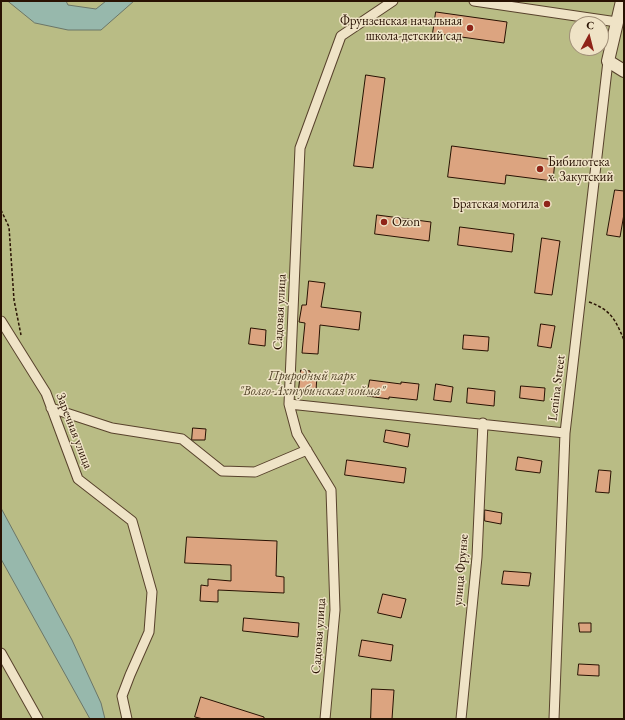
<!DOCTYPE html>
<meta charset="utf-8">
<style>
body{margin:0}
#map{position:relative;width:625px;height:720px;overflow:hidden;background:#e7d4a8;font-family:"EB Garamond",serif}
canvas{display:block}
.frame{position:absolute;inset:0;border:2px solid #291203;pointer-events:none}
.north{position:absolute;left:569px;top:16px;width:40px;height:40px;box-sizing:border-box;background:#efe3c6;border:1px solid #a08f78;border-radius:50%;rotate:7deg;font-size:11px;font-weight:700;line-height:16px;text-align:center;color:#291203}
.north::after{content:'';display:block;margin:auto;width:14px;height:18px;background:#8f2418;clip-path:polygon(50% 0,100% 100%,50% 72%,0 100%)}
</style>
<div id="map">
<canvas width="625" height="720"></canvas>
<div class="frame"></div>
<div class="north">С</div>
</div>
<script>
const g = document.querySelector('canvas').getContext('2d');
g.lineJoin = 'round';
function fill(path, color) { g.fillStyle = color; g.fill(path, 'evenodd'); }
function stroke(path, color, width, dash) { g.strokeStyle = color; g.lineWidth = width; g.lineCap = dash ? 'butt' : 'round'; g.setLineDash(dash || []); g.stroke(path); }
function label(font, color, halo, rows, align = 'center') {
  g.font = font + ' "EB Garamond",serif'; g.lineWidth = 3; g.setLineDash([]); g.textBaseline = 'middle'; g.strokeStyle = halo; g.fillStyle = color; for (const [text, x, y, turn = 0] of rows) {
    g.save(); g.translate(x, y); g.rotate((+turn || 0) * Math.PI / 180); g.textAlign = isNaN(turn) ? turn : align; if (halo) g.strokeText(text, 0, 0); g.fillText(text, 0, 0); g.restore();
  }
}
const green = new Path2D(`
 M1,1H624V719H1ZM577,24H601V48H577Z`);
const water = new Path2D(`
 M8,1H66L68,5L96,9L106,1H134L101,30H68L35,23Z
 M1,508L72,640L101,703L105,719H90L1,559Z`);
const building = new Path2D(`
 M436,12L507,22L504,43L433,33Z
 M366,75L385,78L373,168L354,166Z
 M452,146L555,160L553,181L506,175L505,184L448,177Z
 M615,190L624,191V214L620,237L607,235Z
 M377,215L431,222L429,241L375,234Z
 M460,227L514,234L512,252L458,245Z
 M542,238L560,241L552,295L535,293Z
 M309,281L325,283L321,307L361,312L359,330L320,325L318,354L302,353L305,323L299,322L302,305H306Z
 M541,324L555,326L551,348L538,346Z
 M251,328L266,330L265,346L249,344Z
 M464,335L489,337L488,351L463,349Z
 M301,370L310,371V375H317L316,391L299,389Z
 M370,380L401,384V382L419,384L417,400L389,397V399L367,396Z
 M436,384L453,387L451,402L434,400Z
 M521,386L545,388L544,401L520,398Z
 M468,388L495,391L494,406L467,403Z
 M193,428L206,429L205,440H192Z
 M386,430L410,434L408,447L384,442Z
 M518,457L542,461L540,473L516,470Z
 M347,460L406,468L404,483L345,475Z
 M599,470L611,471L609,493L596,492Z
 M485,510L502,513L501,524L485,521Z
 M187,537L277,541L276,576L284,577V593L218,590V602L200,601L201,585L208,586V579L231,581V565L185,563Z
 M504,571L531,573L529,586L502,584Z
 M383,594L406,599L401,618L378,613Z
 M244,618L299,623L298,637L243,631Z
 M579,623H591V632H580Z
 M362,640L393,645L391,661L359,656Z
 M579,664L599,665V676L578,675Z
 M372,689L394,690L392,719H371Z
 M201,697L264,717V719H203L195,717Z`);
const path = new Path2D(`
 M1,210L9,227L14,300L21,335
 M589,302C611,310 615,319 624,340`);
const minor = new Path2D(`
 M474,1L617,22
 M1,321L46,393L78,479L132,521L152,592L149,632L130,675L122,696L127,719
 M289,404L565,433
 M51,408L112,428L182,439L222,471L255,472L307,450
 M1,653L38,719
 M325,719L335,610L331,490L297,434L289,404L300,148L341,36L393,1
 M461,719L477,557L483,423
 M554,719L565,433L608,61`);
const tertiary = new Path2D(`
 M622,1L608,61L624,71`);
const markers = [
 [470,28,4,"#8f2418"],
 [540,169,4,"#8f2418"],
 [547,204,4,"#8f2418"],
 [384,222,4,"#8f2418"]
];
const poiNames = [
 ["Фрунзенская начальная",462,21],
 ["школа-детский сад",462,36],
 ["Бибилотека",548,162,"left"],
 ["х. Закутский",548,177,"left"],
 ["Братская могила",539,204],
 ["Ozon",392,222,"left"]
];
const streetNames = [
 ["Садовая улица",280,312,-87],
 ["Lenina Street",557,388,-83],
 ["Заречная улица",74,431,69],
 ["улица Фрунзе",461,570,-85],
 ["Садовая улица",319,636,-86]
];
const parkNames = [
 ["Природный парк",312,376],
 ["\"Волго-Ахтубинская пойма\"",312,391]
];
fill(green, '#b9bc85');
fill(water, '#97b8ac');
stroke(water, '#6b7668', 1);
fill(building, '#dca480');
stroke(building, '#291203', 1);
stroke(minor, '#58422c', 11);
stroke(tertiary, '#58422c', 14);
stroke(path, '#291203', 1.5, [3, 2]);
stroke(minor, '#efe3c6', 9);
stroke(tertiary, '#efe3c6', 12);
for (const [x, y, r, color] of markers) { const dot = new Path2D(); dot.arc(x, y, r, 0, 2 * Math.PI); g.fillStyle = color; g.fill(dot); stroke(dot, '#efe3c6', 1.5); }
label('13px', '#291203', '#efe3c6', poiNames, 'right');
label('13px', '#291203', '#efe3c6', streetNames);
label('italic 13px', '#54452a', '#efe3c6', parkNames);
</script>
